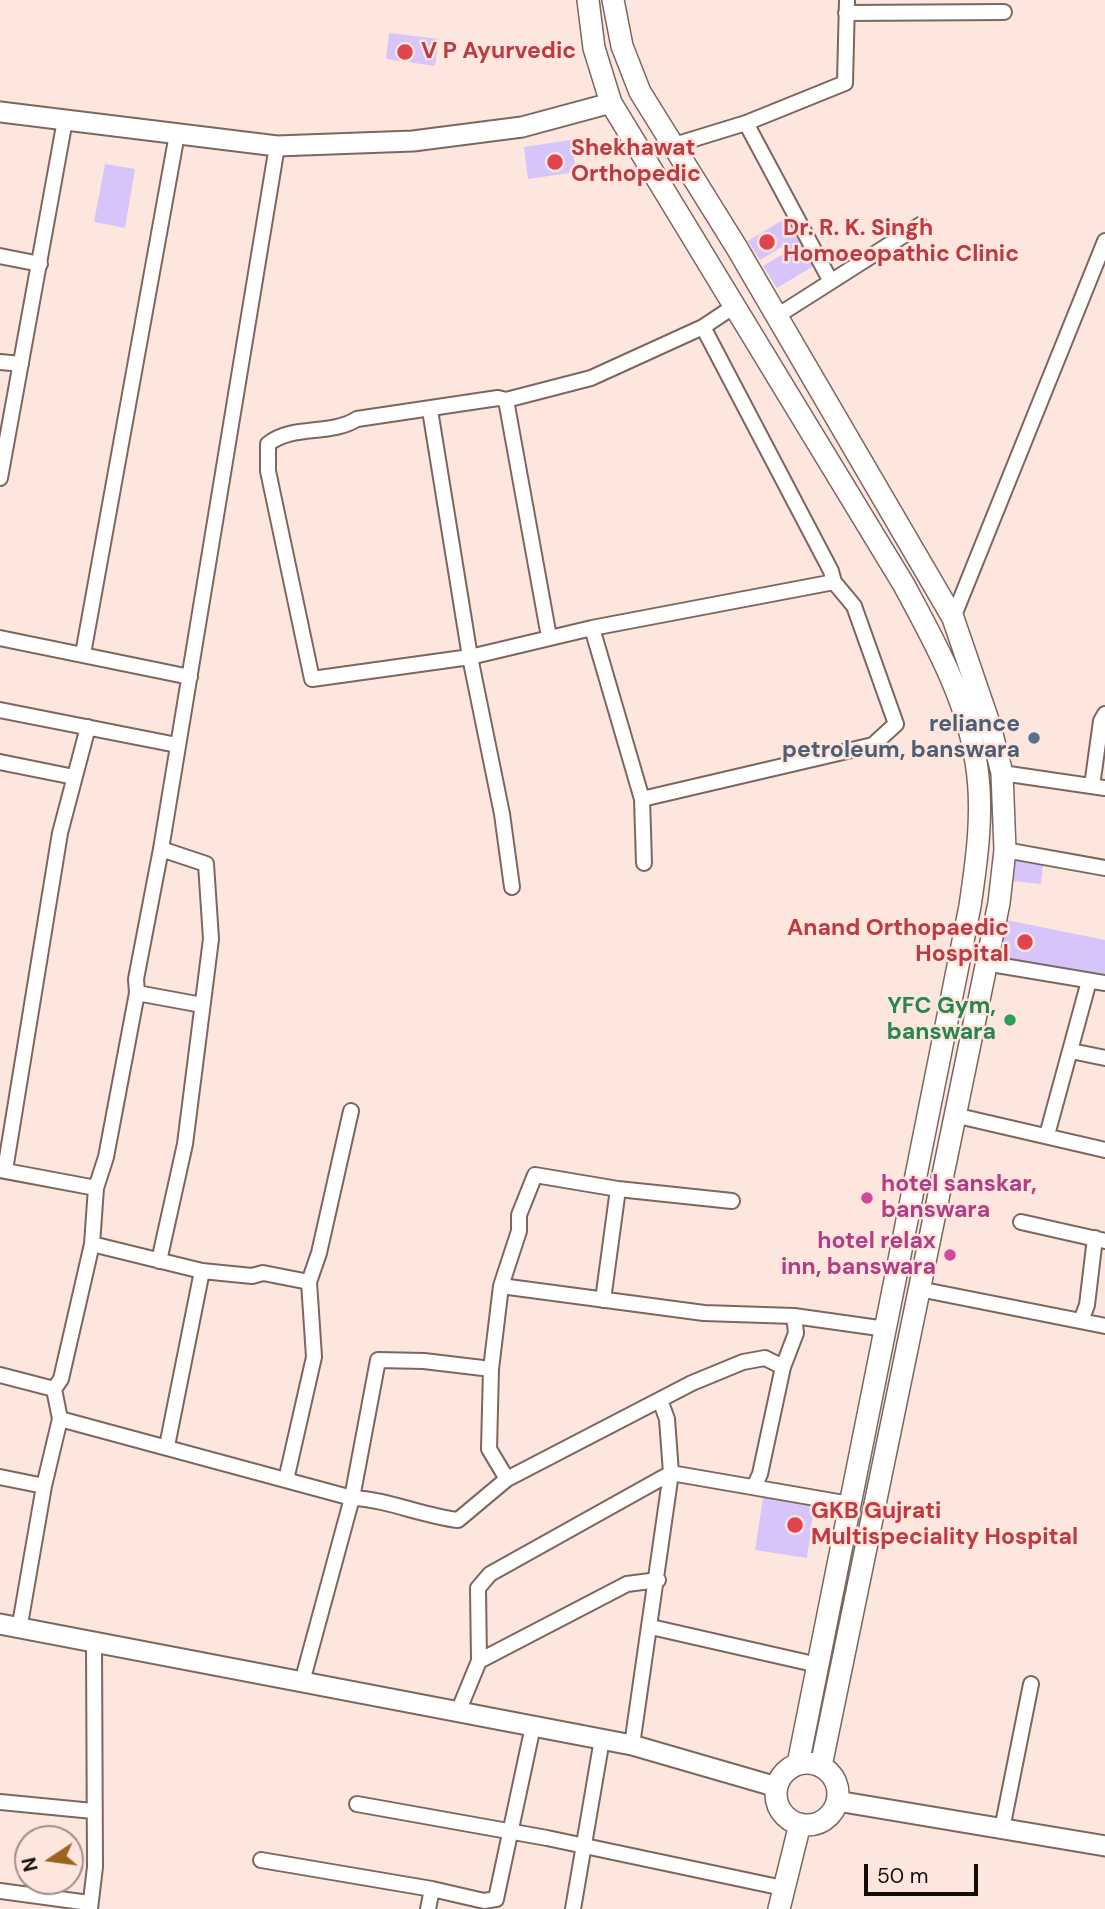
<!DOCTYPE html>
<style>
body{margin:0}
#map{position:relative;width:1105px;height:1909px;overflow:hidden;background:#fde6dd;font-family:"DM Sans",sans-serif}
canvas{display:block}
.north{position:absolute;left:14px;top:1825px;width:70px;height:70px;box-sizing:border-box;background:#fde6dd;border:2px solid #9f8f88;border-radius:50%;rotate:257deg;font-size:19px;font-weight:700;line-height:28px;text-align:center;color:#130c09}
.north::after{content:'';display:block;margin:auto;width:24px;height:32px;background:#9b641e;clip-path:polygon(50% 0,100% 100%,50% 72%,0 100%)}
.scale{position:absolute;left:864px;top:1864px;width:114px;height:32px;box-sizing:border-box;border:4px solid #130c09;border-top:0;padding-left:9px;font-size:21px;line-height:24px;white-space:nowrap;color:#130c09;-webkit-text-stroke:5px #fde6dd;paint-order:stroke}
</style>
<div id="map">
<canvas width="1105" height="1909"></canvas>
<div class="north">N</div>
<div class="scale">50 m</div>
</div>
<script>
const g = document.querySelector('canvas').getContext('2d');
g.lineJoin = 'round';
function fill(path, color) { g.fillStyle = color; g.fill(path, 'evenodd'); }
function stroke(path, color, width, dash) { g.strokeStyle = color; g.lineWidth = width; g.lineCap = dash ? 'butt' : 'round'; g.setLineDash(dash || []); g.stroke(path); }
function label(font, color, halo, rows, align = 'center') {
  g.font = font + ' "DM Sans",sans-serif'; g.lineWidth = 5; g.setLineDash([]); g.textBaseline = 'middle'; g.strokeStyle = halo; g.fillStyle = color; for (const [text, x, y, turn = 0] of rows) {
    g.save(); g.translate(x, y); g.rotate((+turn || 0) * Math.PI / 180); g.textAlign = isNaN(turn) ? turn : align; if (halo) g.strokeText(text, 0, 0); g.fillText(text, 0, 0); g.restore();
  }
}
const building = new Path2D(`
 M389,33L439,39L435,66L386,59Z
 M571,140L576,172L528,179L524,147Z
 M105,164L135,169L125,228L94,222Z
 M786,218L815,265L777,288L763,266L788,251L785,245L760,260L748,241Z
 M1005,859L1043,863L1041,884L1003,880Z
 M1001,919L1105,940V978L993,955Z
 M764,1492L815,1500L807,1558L755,1550Z`);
const street = new Path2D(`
 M846,13L1004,12
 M746,123L830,280
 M671,146L746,123L845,83L847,0
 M0,256L40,264
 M736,305L703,327L591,378L506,400L498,398L357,419C330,436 293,424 268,444V471L312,679L470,657L592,628L834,582
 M777,316L920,225
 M0,362L21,364
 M506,400L549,637
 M430,410L470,657L502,814L512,887
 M0,478L65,120
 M953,618L1105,241
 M592,628L642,799L644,863
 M0,638L190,677
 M83,654L177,134
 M0,710L177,745
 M0,762L74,777
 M1002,773L1105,788
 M1092,786L1101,721L1105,714
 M642,799L873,745L896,724L854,606L834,582L831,571L703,327
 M1005,850L1105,868
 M985,963L1105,983
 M137,993L202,1005
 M1071,1051L1105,1058
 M954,1115L1105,1150
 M1047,1135L1089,981
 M0,1170L96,1188
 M5,1170L60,833L88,727
 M1021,1222L1105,1241
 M92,1244L202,1271L252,1276L263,1273L309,1282
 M159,1261L185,1144L211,939L206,864L161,849
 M501,1286L704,1313L794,1316L886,1329
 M919,1289L1105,1326
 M603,1300L618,1189
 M1081,1321L1087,1305L1095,1238
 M0,1375L54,1389
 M60,1419L352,1498C387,1499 422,1516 458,1520L507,1479L692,1383L743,1362L765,1358L783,1367
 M167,1446L202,1271
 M0,1477L44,1486
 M507,1479L489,1449L491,1369L501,1286L519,1231V1215L535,1175L618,1189L732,1201
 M286,1480L314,1357L309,1282L319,1253L351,1111
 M754,1487L760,1474L783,1367L796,1333L794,1316
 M651,1627L818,1665
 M19,1630L44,1486L60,1419L54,1389L61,1379L92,1244L96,1188L106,1157L137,993L136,979L161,849L277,146
 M479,1661L627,1584L658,1580
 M302,1682L352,1498L378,1360L424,1361L491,1369
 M458,1712L479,1661L478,1588L490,1574L671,1473L850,1504
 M632,1745L671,1473L667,1419L660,1400
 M0,1802L93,1811
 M357,1804L547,1838L783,1888
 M1002,1829L1031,1684
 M261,1860L432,1889L484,1901L496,1899L533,1726
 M0,1891L89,1903
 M90,1909L95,1867L94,1642
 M428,1909L432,1889
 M573,1909L602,1739`);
const secondary = new Path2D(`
 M0,112L277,146L413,141L522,127L611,103
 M0,1624L632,1745L777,1787
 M837,1801L1105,1846`);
const primary = new Path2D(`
 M588,0L594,48L611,103L904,585C934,641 967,699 976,762C984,809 977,859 970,906L798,1764
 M613,0L622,46L640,92L737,248L953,618L990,726L1002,773L1005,850L999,903L821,1766
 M776 1794a31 31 0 1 1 62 0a31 31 0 1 1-62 0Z
 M779,1909L800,1824`);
const markers = [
 [405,52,9,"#e0444e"],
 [555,162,9,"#e0444e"],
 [767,242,9,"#e0444e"],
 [1034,738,7,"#5c6f8a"],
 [1025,942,9,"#e0444e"],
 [1010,1020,7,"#2e9e5b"],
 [867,1198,7,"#d1479c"],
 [950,1255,7,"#d1479c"],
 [795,1525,9,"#e0444e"]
];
const healthNames = [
 ["V P Ayurvedic",421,52],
 ["Shekhawat",571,149],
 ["Orthopedic",571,175],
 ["Dr. R. K. Singh",783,229],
 ["Homoeopathic Clinic",783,255],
 ["Anand Orthopaedic",1009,929,"right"],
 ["Hospital",1009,955,"right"],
 ["GKB Gujrati",811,1512],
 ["Multispeciality Hospital",811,1538]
];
const serviceNames = [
 ["reliance",1020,725],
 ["petroleum, banswara",1020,751]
];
const leisureNames = [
 ["YFC Gym,",996,1007],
 ["banswara",996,1033]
];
const hotelNames = [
 ["hotel sanskar,",881,1185],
 ["banswara",881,1211],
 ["hotel relax",936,1242,"right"],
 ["inn, banswara",936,1268,"right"]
];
fill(building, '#d6c4fa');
stroke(street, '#7b675f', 18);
stroke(secondary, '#7b675f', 23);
stroke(primary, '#7b675f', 24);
stroke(street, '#fff', 14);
stroke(secondary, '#fff', 19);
stroke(primary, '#fff', 21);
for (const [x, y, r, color] of markers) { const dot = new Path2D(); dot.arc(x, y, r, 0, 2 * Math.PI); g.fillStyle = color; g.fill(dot); stroke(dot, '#fde6dd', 2.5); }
label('bold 23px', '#be3a42', '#fde6dd', healthNames, 'left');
label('bold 23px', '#4e5e75', '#fde6dd', serviceNames, 'right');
label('bold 23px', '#27864d', '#fde6dd', leisureNames, 'right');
label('bold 23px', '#b23c85', '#fde6dd', hotelNames, 'left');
</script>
